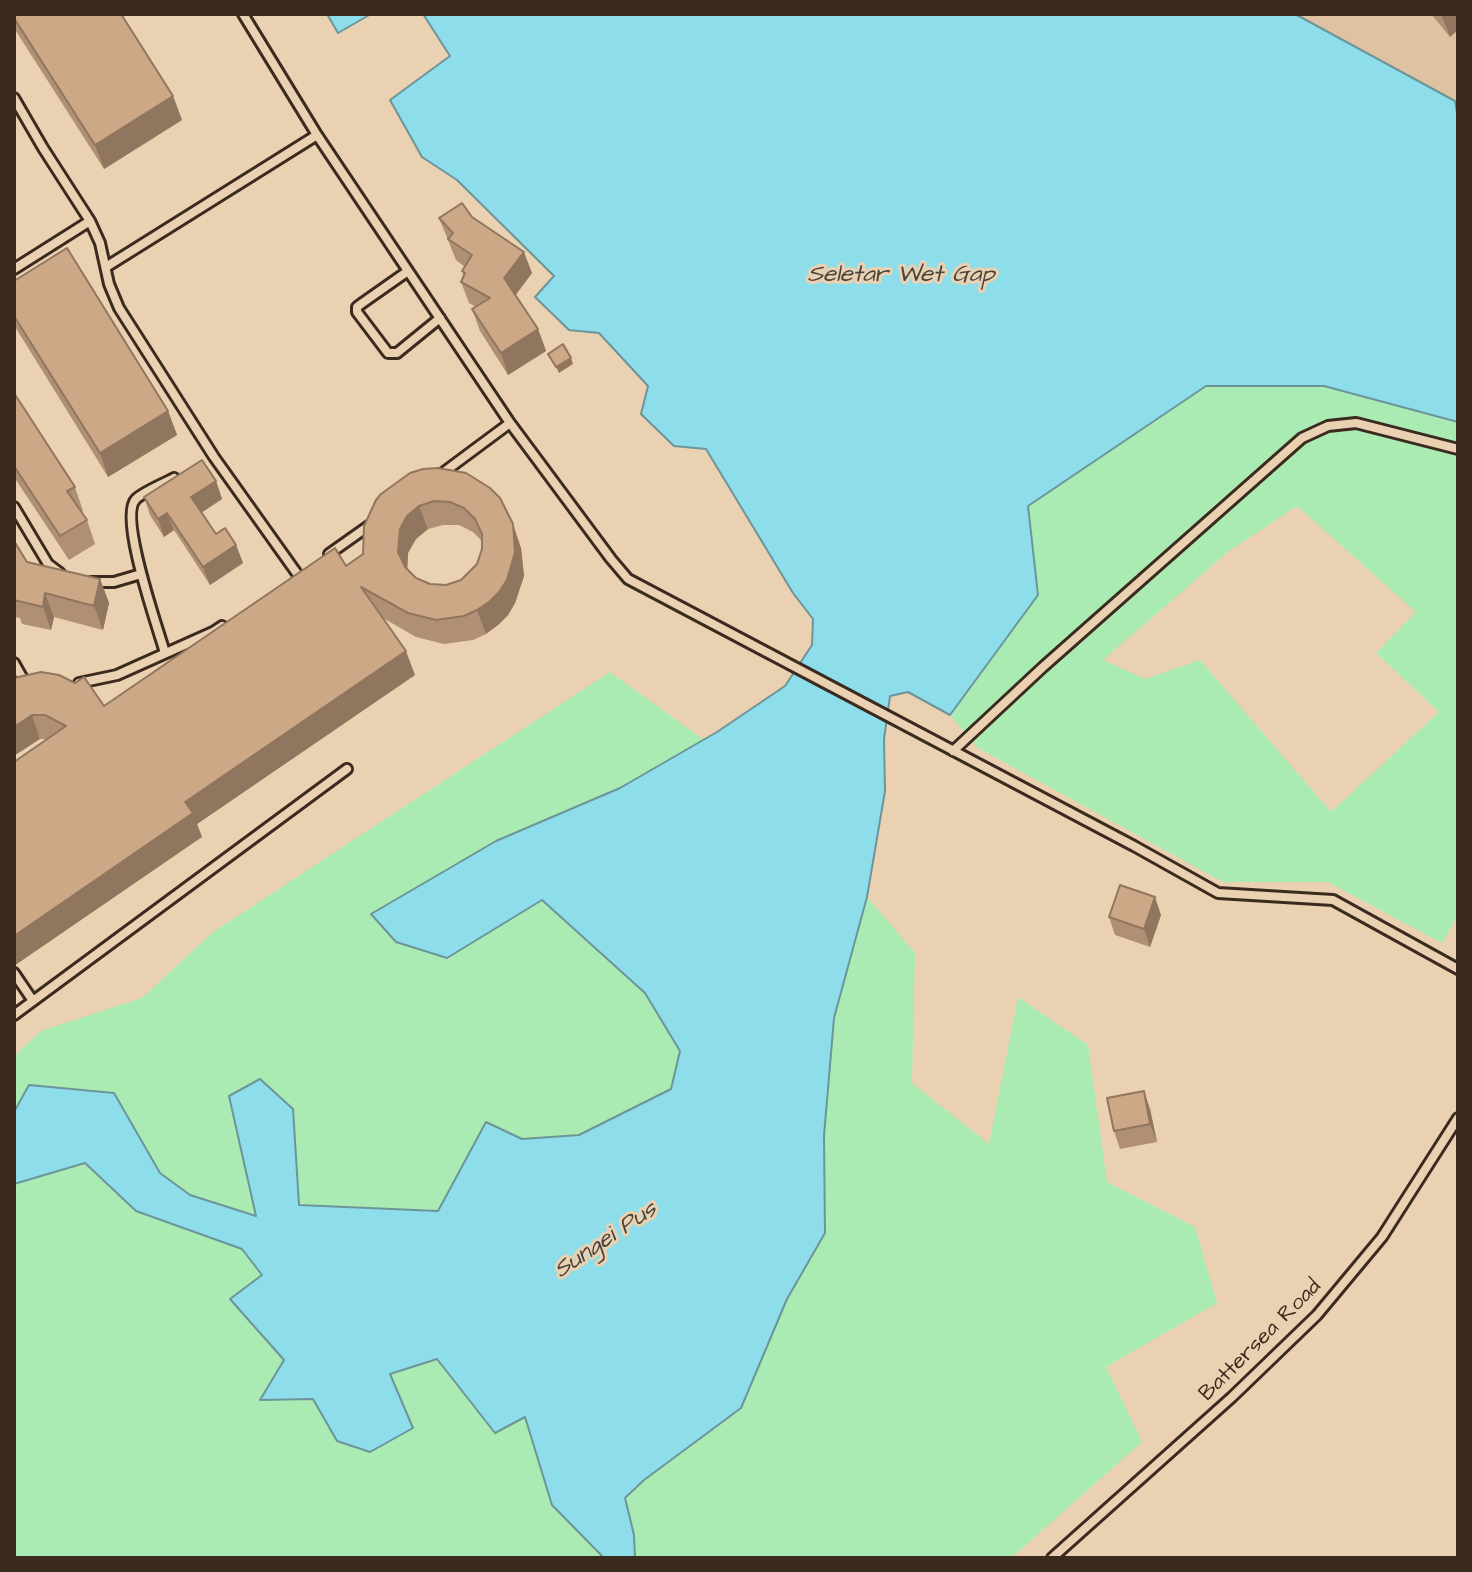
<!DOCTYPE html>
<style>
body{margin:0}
#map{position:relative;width:1472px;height:1572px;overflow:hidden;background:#ead1b2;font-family:"Architects Daughter",sans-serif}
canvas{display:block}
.frame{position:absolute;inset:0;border:16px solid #3b2a1e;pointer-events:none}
</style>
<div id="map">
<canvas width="1472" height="1572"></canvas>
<div class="frame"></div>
</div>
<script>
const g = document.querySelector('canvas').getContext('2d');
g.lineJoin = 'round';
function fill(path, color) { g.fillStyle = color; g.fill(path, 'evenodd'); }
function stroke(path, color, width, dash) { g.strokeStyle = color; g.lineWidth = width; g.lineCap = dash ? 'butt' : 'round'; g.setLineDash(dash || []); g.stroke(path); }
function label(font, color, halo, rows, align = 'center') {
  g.font = font + ' "Architects Daughter",sans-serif'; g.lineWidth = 6; g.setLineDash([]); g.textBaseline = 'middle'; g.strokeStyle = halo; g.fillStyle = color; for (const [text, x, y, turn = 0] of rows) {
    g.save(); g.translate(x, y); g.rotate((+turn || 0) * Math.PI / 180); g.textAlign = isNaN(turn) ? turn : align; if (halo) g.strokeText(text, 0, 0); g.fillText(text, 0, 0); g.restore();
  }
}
const built = new Path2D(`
 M1296,14H1458V103L1455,101Z`);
const green = new Path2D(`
 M1206,386H1324L1458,422V915L1442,943L1328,882H1223L978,748L950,715L1038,595L1028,506ZM1297,506L1416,612L1376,653L1439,712L1331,812L1200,660L1145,679L1103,660L1229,551Z
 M610,672L704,740L620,788L496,841L371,914L447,958L542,900L645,993L680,1051L671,1089L579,1135L522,1139L486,1123L438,1211L299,1206L293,1109L229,1096L257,1216L190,1195L160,1173L114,1093L29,1085L14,1112V1056L41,1031L142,998L213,932Z
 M867,897L915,953L912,1083L989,1144L1018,997L1088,1045L1107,1182L1195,1227L1217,1303L1106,1367L1142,1442L1011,1558H635L634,1535L625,1498L644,1480L787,1299L824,1234V1136L834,1018Z
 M85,1163L136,1211L242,1249L262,1275L231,1299L284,1360L313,1399L412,1428L390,1374L437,1359L495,1433L525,1417L552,1505L604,1558H14V1184Z`);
const water = new Path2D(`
 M327,14H371L338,33Z
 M423,14H1295L1455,101L1458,119V422L1324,386H1206L1028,506L1038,595L950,715L908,692L890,696L884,739L885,791L867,897L834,1018L824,1136L825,1233L787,1299L741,1408L644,1480L625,1498L634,1535L635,1558H604L552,1505L525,1417L495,1433L437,1359L390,1374L413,1428L370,1452L337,1441L313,1399L260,1400L284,1360L230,1299L262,1275L242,1249L136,1211L85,1163L14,1184V1112L29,1085L114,1093L160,1173L190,1195L256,1216L229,1096L260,1079L293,1109L299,1205L438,1211L486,1122L522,1139L579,1135L671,1089L680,1051L645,993L542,900L447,958L396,942L371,914L496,841L620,788L717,732L785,686L812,645L813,619L793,593L706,449L674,446L641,414L648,386L599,333L569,330L535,297L554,276L457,180L422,157L390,100L450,56Z`);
const service = new Path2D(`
 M243,14L317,135L510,423L611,559L628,579L1134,846L1218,893L1333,900L1458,969
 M14,98L43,148L90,221L100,243L109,284L119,308L214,457L298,575
 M106,267L317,135
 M14,269L90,221
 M408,271L361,304L357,307V312L388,353H397L440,318
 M440,475L510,423
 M14,507L48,564L60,573
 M329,554L370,525
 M91,582H114L141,574
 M165,653C158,628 118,516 136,499C143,492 165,483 174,478
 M14,663L27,686
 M79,683L117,675L213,632L222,626
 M953,751L1043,667L1302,438L1328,426L1356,423L1458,449
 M14,973L33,1001
 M14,1015L347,769
 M1052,1558L1232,1397L1317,1315L1382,1237L1458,1118`);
const wall = new Path2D(`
 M14,14L173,96L182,120L104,169L14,28Z
 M1431,14H1458L1450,37Z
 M472,217L532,273L516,295L538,329L546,351L508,375L480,331L472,309L476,307L469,303L461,282L464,276L462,271L465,267L456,260L439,218Z
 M14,281L168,411L177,435L108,477L14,325Z
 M14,393L75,487L83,511L81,512L87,520L95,544L69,560L14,477Z
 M423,469L521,548L524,576L515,603L508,615L498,625L486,634L473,640L444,644L416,637L383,618L415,675L197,824L202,837L47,739H40L14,678L104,706L346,566L363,554ZM443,525H459L473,532L482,541V549L477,564L461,580L446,585L430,584L416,578L407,569L408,553L416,539L428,529Z
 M216,481L222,499L202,512L216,534L236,545L243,563L210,585L174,530L164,537L150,515L144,497Z
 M14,541L27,562L100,579L109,603L103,630L54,617L51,630L22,624L20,618L14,617Z
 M1161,915L1150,947L1115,935L1109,917Z
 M1150,1109L1157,1142L1120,1149L1114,1131Z`);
const shadedWall = new Path2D(`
 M1441,14H1458V30L1450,37Z
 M173,96L182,120L104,169L95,145Z
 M524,252L532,273L512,299L504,278Z
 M538,329L546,351L508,375L501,353Z
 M571,358L573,364L559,373L556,367Z
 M168,411L177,435L108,477L100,453Z
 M216,481L222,499L198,515L191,497Z
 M419,506L428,529L416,539L408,553L407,576L398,552L400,529L407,516Z
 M167,513L174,530L164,537L158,519Z
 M513,524L521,548L524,576L515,603L508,615L498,625L486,634L477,610Z
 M236,545L243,563L210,585L203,567Z
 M100,579L109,603L103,630L94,606Z
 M45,593L54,617L51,630L43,607Z
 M406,651L415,675L197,824L202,837L14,966V936L185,802Z
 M32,715L40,739L14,756V727Z
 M1155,897L1161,915L1150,947L1144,929Z
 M1144,1091L1150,1109L1157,1142L1150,1124Z`);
const building = new Path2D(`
 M14,14H121L173,96L95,145L14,18Z
 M462,203L472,217L524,252L504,278L538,329L501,353L472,309L490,298L461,282L465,273L462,271L472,255L448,239L453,233L439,218Z
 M67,248L168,411L100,453L14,316V281Z
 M563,344L571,358L556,367L548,354Z
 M14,393L75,487L67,491L87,520L60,536L14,466Z
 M202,460L216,481L191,497L216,534L225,528L236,545L203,567L167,513L158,519L144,497Z
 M438,468L466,473L490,488L500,498L513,524L515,552L507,580L499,592L489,602L477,610L464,616L436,620L408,613L361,587L406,651L185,802L193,813L14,936V762L66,726L45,715H32L14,727V678L41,672L59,675L75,683L84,677L104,706L335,548L346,566L363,554L364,526L376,500L381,494L410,473L423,469ZM434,501L450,502L464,508L475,519L482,534V549L477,564L461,580L446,585L430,584L416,578L405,567L398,552L400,529L407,516L419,506Z
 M14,541L27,562L100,579L94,606L45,593L43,607L14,600Z
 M1120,885L1155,897L1144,929L1109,917Z
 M1144,1091L1150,1124L1114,1131L1107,1098Z`);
const streetNames = [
 ["Battersea Road",1261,1341,-45]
];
const waterNames = [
 ["Seletar Wet Gap",901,276],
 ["Sungei Pus",606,1241,-34]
];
fill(built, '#dec2a2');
fill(green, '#aaebb4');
fill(water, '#8eddeb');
stroke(water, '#6d9599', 2);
stroke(service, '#3b2a1e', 14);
stroke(service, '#ead1b2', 8);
fill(wall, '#b09074');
fill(shadedWall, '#90765e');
fill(building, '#cda887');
stroke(building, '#90765e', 2);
label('22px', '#3b2a1e', '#ead1b2', streetNames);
label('italic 24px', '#47453d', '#ead1b2', waterNames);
</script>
